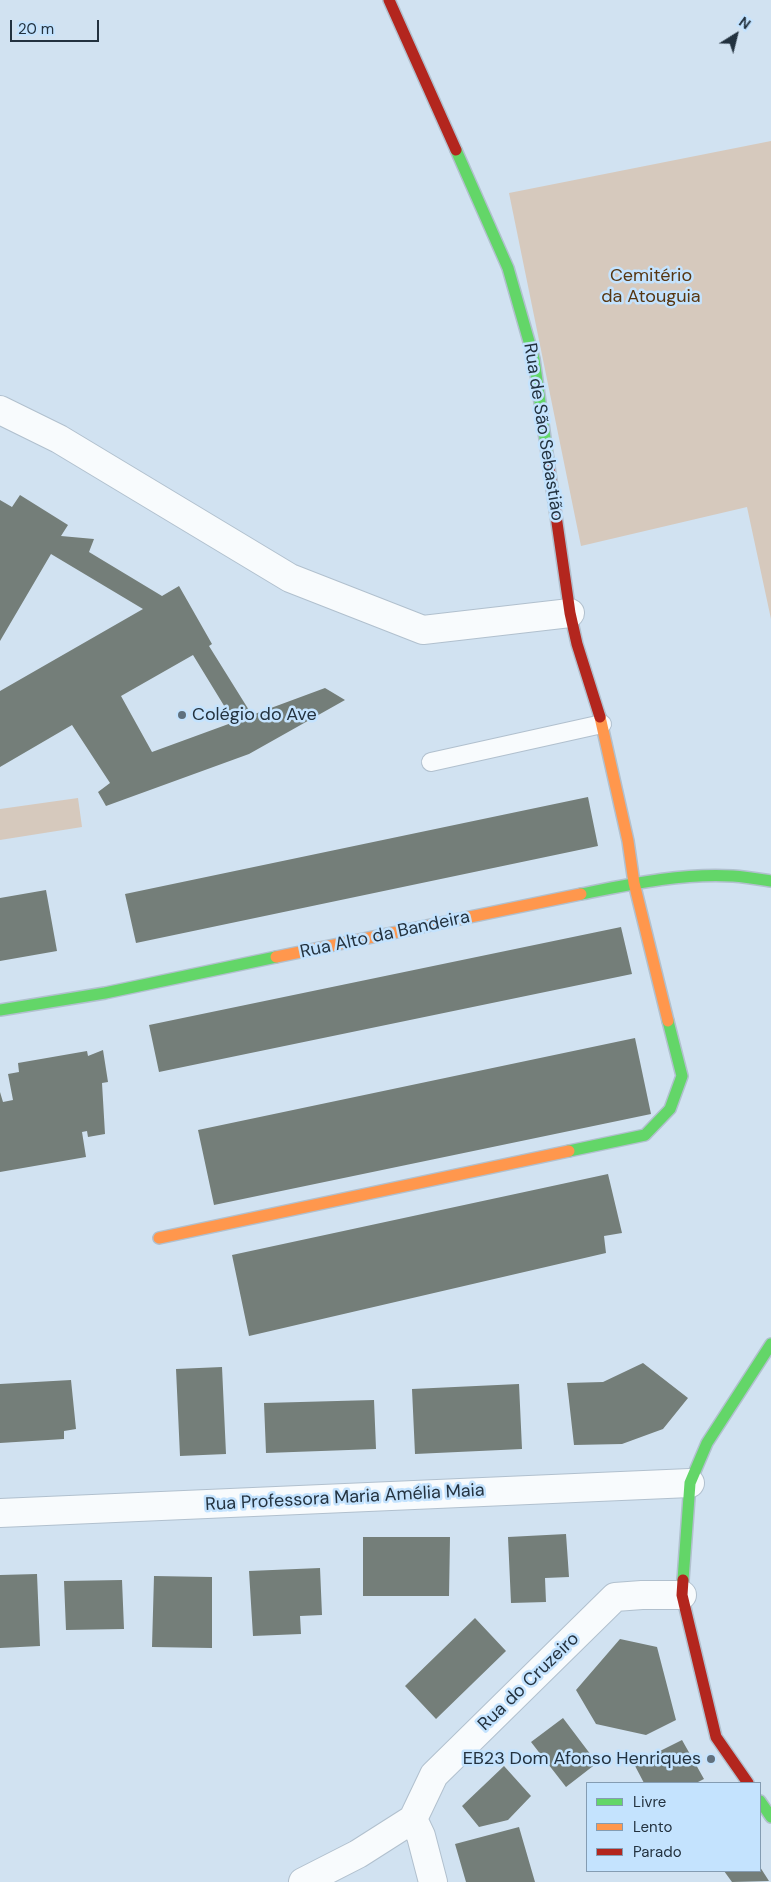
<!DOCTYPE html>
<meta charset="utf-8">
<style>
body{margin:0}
#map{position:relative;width:771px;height:1882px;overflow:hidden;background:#d1e2f1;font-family:"DM Sans",sans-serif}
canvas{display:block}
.legend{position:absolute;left:586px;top:1782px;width:175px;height:90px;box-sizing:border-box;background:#c4e3fe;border:1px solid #849cb2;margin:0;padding:6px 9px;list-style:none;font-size:15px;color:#23323f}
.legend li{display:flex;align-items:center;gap:10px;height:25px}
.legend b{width:25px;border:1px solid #849cb2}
.north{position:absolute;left:711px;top:10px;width:50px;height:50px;-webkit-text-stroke:4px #c4e3fe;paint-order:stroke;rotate:36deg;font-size:14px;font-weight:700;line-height:20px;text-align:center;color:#23323f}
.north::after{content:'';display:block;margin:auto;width:18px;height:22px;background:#23323f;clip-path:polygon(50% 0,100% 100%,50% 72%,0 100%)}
.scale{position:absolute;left:10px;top:20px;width:89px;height:22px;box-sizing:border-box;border:2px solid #23323f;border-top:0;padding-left:6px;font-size:15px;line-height:18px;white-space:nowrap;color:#23323f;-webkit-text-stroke:4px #c4e3fe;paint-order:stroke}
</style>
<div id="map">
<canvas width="771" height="1882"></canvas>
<ul class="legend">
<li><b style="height:6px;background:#63d668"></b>Livre</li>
<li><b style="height:6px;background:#ff974d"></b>Lento</li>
<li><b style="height:6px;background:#b3261e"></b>Parado</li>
</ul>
<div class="north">N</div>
<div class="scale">20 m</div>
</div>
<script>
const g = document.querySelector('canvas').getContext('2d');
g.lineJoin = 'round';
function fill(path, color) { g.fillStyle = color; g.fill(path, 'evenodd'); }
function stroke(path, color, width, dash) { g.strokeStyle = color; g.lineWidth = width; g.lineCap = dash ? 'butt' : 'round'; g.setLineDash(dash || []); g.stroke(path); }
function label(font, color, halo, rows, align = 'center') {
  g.font = font + ' "DM Sans",sans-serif'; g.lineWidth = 5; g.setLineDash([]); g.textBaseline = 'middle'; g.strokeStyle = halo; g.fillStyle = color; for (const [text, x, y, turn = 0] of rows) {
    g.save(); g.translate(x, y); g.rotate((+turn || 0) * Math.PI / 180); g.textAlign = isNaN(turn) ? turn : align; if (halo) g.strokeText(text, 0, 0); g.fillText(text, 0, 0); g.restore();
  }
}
const green = new Path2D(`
 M771,141V619L747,507L581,546L509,193Z
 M78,798L82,827L0,840V809Z`);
const building = new Path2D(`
 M20,495L68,525L61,536L94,539L89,552L162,596L179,586L212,644L209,646L252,715L325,688L345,700L249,754L106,806L98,792L110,783L72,725L0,767V691L143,609L51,554L0,641V500L12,507ZM193,655L234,722L152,752L121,696Z
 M588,797L598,846L136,943L125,894Z
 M46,890L57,951L0,961V898Z
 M621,927L632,974L159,1072L149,1025Z
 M635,1038L651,1114L214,1205L198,1130Z
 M103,1050L108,1082L102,1083L105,1134L88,1137L87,1131L82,1132L86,1157L0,1172V1092L3,1102L13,1100L8,1074L19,1072L18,1063L87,1051L88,1056Z
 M608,1174L622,1233L604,1236L606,1253L249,1336L232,1255Z
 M643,1363L688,1398L663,1429L622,1444L574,1445L567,1383L603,1382Z
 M222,1367L226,1454L180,1456L176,1369Z
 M71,1380L76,1429L64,1431V1439L0,1443V1384Z
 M519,1384L522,1449L415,1454L412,1389Z
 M374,1400L376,1449L266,1453L264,1403Z
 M566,1534L569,1577L545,1578L546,1602L511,1603L508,1537Z
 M363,1537H450L449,1596H363Z
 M320,1568L322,1615L300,1616L301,1634L253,1636L249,1571Z
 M37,1574L40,1646L0,1648V1575Z
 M154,1576L212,1577V1648L152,1647Z
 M122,1580L124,1629L66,1630L64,1581Z
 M475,1618L506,1651L436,1719L405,1686Z
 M620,1639L657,1647L676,1720L646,1735L596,1724L576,1690Z
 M563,1718L597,1763L566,1787L531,1742Z
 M682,1740L704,1779L696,1783H644L634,1764Z
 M504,1766L531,1796L508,1820L479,1827L462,1806Z
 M519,1827L535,1882H466L455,1844Z
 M760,1867L769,1881L732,1882L724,1871H760Z`);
const lane = new Path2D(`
 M431,762L602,724`);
const street = new Path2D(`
 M0,410L59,439L290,578L423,630L570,613
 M0,1513L690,1483
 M413,1819L421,1836L433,1882
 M303,1882L358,1854L413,1819L434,1775L615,1597L642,1595H682`);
const fast = new Path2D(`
 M456,150L508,268L534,359L548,460
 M581,894C631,884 681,873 733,876C746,877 758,879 771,881
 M0,1010L105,993L276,957
 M569,1151L645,1135L670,1109L682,1076L668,1021
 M683,1580L690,1483L707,1443L771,1344
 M760,1801L771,1817`);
const slow = new Path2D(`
 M600,717L628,841L634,883L668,1021
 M276,957L581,894
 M159,1238L569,1151`);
const jam = new Path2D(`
 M389,0L456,150
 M548,460L570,613L577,644L600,717
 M683,1580L682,1595L716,1737L748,1783`);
const markers = [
 [182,715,5,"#60707d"],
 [711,1759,5,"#60707d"]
];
const parkNames = [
 ["Cemitério",651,276],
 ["da Atouguia",651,297]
];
const streetNames = [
 ["Rua de São Sebastião",543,432,81],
 ["Rua Alto da Bandeira",385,935,-12],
 ["Rua Professora Maria Amélia Maia",345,1498,-3],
 ["Rua do Cruzeiro",529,1682,-44]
];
const poiNames = [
 ["Colégio do Ave",192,715],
 ["EB23 Dom Afonso Henriques",701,1759,"right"]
];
fill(green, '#d6c9bd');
fill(building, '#747e79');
stroke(lane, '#b1c0ce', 20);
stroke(street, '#b1c0ce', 30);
stroke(fast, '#b1c0ce', 14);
stroke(slow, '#b1c0ce', 14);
stroke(jam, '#b1c0ce', 14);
stroke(lane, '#f8fbfd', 18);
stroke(street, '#f8fbfd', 28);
stroke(fast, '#63d668', 11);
stroke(slow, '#ff974d', 11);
stroke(jam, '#b3261e', 11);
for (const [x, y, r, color] of markers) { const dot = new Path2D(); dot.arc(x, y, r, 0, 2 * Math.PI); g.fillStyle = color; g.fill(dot); stroke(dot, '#c4e3fe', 2); }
label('18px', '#573610', '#c4e3fe', parkNames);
label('18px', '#23323f', '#c4e3fe', streetNames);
label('18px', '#23323f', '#c4e3fe', poiNames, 'left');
</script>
